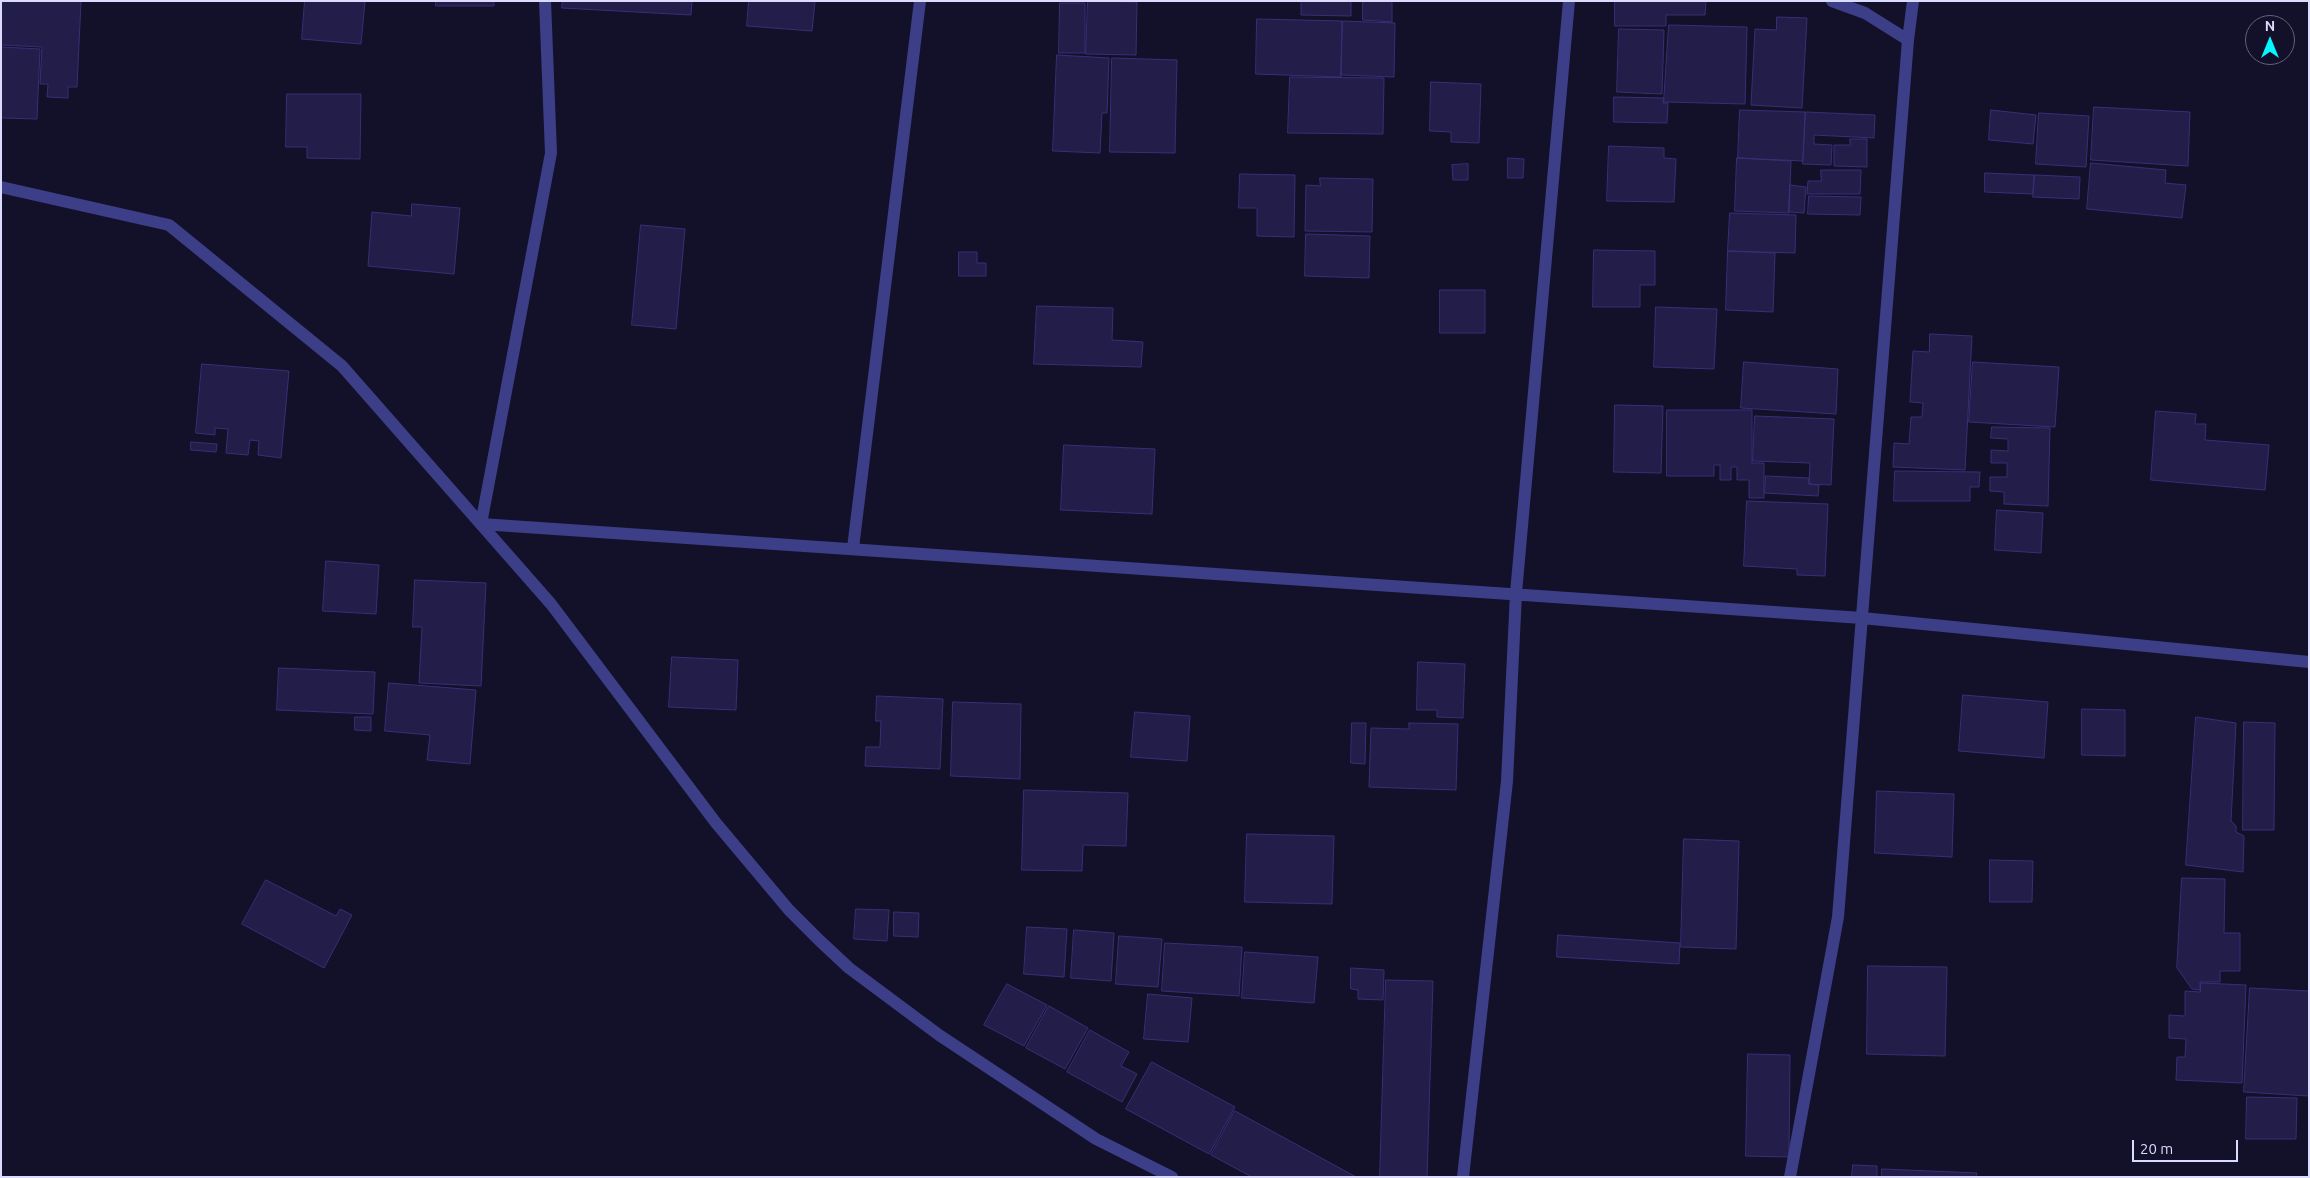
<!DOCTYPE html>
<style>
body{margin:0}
#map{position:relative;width:2310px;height:1178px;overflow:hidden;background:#13112a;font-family:Ubuntu,sans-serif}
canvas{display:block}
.frame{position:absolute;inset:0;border:2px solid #dbdaff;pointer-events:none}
.north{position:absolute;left:2245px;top:15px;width:50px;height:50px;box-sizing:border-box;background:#13112a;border:1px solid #63617f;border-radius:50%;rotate:0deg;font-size:14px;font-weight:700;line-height:20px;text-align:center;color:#dbdaff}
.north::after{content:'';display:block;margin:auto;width:18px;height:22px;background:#07f6fd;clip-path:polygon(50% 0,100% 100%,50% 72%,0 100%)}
.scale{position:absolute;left:2132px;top:1140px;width:106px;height:22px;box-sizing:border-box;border:2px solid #dbdaff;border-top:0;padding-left:6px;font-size:15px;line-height:18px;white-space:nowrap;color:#dbdaff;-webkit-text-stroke:4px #13112a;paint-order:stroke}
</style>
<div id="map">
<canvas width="2310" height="1178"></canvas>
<div class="frame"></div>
<div class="north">N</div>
<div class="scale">20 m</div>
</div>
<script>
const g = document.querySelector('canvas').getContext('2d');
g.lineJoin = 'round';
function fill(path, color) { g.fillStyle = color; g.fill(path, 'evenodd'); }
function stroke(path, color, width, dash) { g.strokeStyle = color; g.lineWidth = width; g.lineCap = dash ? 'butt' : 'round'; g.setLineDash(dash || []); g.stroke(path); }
const building = new Path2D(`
 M1,1H81L77,87H68V98L47,97L48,84H40L42,47L1,45Z
 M305,1H365L361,44L302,39Z
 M436,1H494V6H436Z
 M563,1H692L691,15L562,8Z
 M749,1H815L812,31L747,26Z
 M1088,1L1137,2L1136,55L1086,54Z
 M1270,1H1351V16L1301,15V2Z
 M1363,1H1392V22L1363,20Z
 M1615,1H1706L1705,15H1666V26H1615Z
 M1060,3H1085V53H1059Z
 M1777,17L1807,18L1802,108L1751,105L1755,29L1776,30Z
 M1257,19L1342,21L1341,77L1256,74Z
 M1343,21L1395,23L1394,77L1341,75Z
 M1669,25L1747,27L1745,104L1664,102Z
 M1619,29L1664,30L1662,94L1617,92Z
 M1,47L40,49L37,119L1,118Z
 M1057,55L1109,58L1107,113H1102L1100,153L1053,151Z
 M1112,58L1177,60L1175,153L1110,152Z
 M1290,77L1384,78L1383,134L1288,133Z
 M1431,82L1481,84L1479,143L1451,142V132L1430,131Z
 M287,94H361L360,159L307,158V147H286Z
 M1614,97L1664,98L1663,103H1668L1667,123L1614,122Z
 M2094,107L2190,112L2188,166L2091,160Z
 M1740,110L1805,112L1803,161L1738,158Z
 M1991,110L2036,115L2033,144L1989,140Z
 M1806,112L1875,115L1874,138L1814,135V144L1832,145L1831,165L1803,164Z
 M2039,113L2089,116L2086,167L2036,164Z
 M1850,139H1867V167L1834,166V145H1850Z
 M1609,146L1664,148V158L1676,159L1674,202L1607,201Z
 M1508,158L1524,159L1523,178H1508Z
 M1737,158L1791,161L1789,213L1735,211Z
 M2091,163L2166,170L2165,183L2186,185L2182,218L2087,209Z
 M1468,164V180H1453L1452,165Z
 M1821,170H1861L1860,194H1807L1808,181H1821Z
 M1985,173L2034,175L2033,194L1985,192Z
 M1240,174L1295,175L1294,237L1257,236V208H1239Z
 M2035,175L2080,177L2079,199L2033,197Z
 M1320,178L1373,179L1372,232L1305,231L1306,185L1320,186Z
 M1790,185L1806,187L1804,213L1789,212Z
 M1809,196L1861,197L1860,215L1808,214Z
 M412,204L460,208L454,274L368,266L372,212L411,216Z
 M1730,213L1796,215L1795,253L1728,251Z
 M641,225L685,229L676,329L632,325Z
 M1306,234L1370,236L1369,278L1305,276Z
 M1594,250L1655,251V285H1640V307H1593Z
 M1728,251L1775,253L1773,312L1726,310Z
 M959,252H977V263H986V276H959Z
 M1440,290H1485V333H1440Z
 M1037,306L1113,308L1112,340L1143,342L1141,367L1034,364Z
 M1656,307L1717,309L1714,369L1654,367Z
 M1930,334L1972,336L1965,470L1893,467L1894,443L1909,444L1911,417H1922L1923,403L1910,402L1913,351L1929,352Z
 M1744,362L1838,369L1836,414L1741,408Z
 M1973,362L2059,367L2055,427L1969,422Z
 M202,364L289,371L281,458L258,455L259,441L250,440L248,455L226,453L228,429L215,428V435L196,433Z
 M1615,405L1663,406L1661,473L1614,472Z
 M1667,410H1752V463H1764V498H1749V480H1737V467H1731V480H1720V465H1714V476H1667Z
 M2156,411L2196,414L2195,424H2206L2205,440L2269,445L2265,490L2151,480Z
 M1755,416L1834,419L1831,485L1809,484L1810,463L1753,461Z
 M1992,427L2050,428L2048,506L2004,504V492L1990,491V477H2007V463H1991V450L2008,451V439L1991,438Z
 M191,442L217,444L216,452L191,450Z
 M1064,445L1155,449L1152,514L1061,510Z
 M1895,471L1980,472L1979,487H1970V501H1894Z
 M1766,476L1809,478V484L1819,485L1818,496L1765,493Z
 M1747,501L1828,504L1825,576L1797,575V569L1744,566Z
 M1997,510L2043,513L2041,553L1995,550Z
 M326,561L379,565L376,614L323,611Z
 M415,580L486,583L481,686L419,683L422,627H413Z
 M672,657L738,660L736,710L669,707Z
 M1418,662L1465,664L1463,718L1437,717V710H1417Z
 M279,668L375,672L373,714L277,710Z
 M389,683L476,690L470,764L427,760L430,735L385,731Z
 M1963,695L2048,702L2044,758L1959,751Z
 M877,696L943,699L940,769L865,766L866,747H880L881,721H876Z
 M953,702L1021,704L1020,779L951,776Z
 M2082,709L2125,710V756L2082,755Z
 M1135,712L1190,716L1187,761L1131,757Z
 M355,717H371V731L355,730Z
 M2196,717L2236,723L2231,821L2236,826V832L2244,836L2243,872L2186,865Z
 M2244,722L2275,723L2274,830H2243Z
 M1352,723H1366L1365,764L1351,763Z
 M1409,723L1458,724L1456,790L1369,787L1371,728L1409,729Z
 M1024,790L1128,793L1126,846L1083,845L1082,871L1022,870Z
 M1877,791L1954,794L1952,857L1875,853Z
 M1247,834L1334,836L1332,904L1245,902Z
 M1684,839L1739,841L1736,949L1681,947Z
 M1990,860L2033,861L2032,902H1990Z
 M2182,878L2225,879L2224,933H2240V971H2220V982H2200V990L2192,989L2177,968Z
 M266,880L336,916L340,909L352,915L324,968L242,924Z
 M856,909L889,910L887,941L854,939Z
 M894,912L919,913L918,937L894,936Z
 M1027,927L1067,929L1064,977L1024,974Z
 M1074,930L1114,933L1111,981L1071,978Z
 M1558,935L1680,943L1679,964L1557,957Z
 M1119,936L1162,939L1158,987L1116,984Z
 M1165,943L1242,947L1239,996L1162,991Z
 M1245,952L1318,957L1314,1003L1242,998Z
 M1868,966L1947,967L1945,1056L1867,1054Z
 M1351,968L1384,970L1383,1000L1358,999V990L1351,989Z
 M1386,980L1433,981L1427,1177H1380Z
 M2201,983L2246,985L2242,1083L2176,1080L2177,1057H2185L2186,1039L2169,1038V1015L2185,1016V991L2200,992Z
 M1007,984L1047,1005L1024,1046L984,1025Z
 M2250,988L2309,991V1096L2244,1092Z
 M1148,994L1192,998L1188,1042L1144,1039Z
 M1049,1006L1088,1028L1065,1069L1026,1048Z
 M1090,1030L1129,1052L1121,1066L1137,1074L1122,1102L1067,1072Z
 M1748,1054L1790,1055L1789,1157L1746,1156Z
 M1152,1062L1235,1107L1209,1154L1126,1109Z
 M2247,1097L2297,1098L2296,1139H2246Z
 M1235,1111L1356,1177H1252L1211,1155Z
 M1853,1165L1877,1166V1177H1852Z
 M1882,1169L1977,1173L1976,1177H1882Z`);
const minor = new Path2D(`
 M545,1L551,153L481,524L1862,618L2309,662
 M1832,1L1865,13L1908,40
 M853,548L920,1
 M1463,1177L1507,781L1516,593L1569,1
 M1790,1177L1838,917L1908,40L1913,1`);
const tertiary = new Path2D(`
 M1,187L169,225L342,366L551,604L716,823L789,910L819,940L849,968L939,1035L1096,1139L1172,1177`);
fill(building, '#231d4a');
stroke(building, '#382f76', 1);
stroke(minor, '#3c3f88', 12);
stroke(tertiary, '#3c3f88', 12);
</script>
